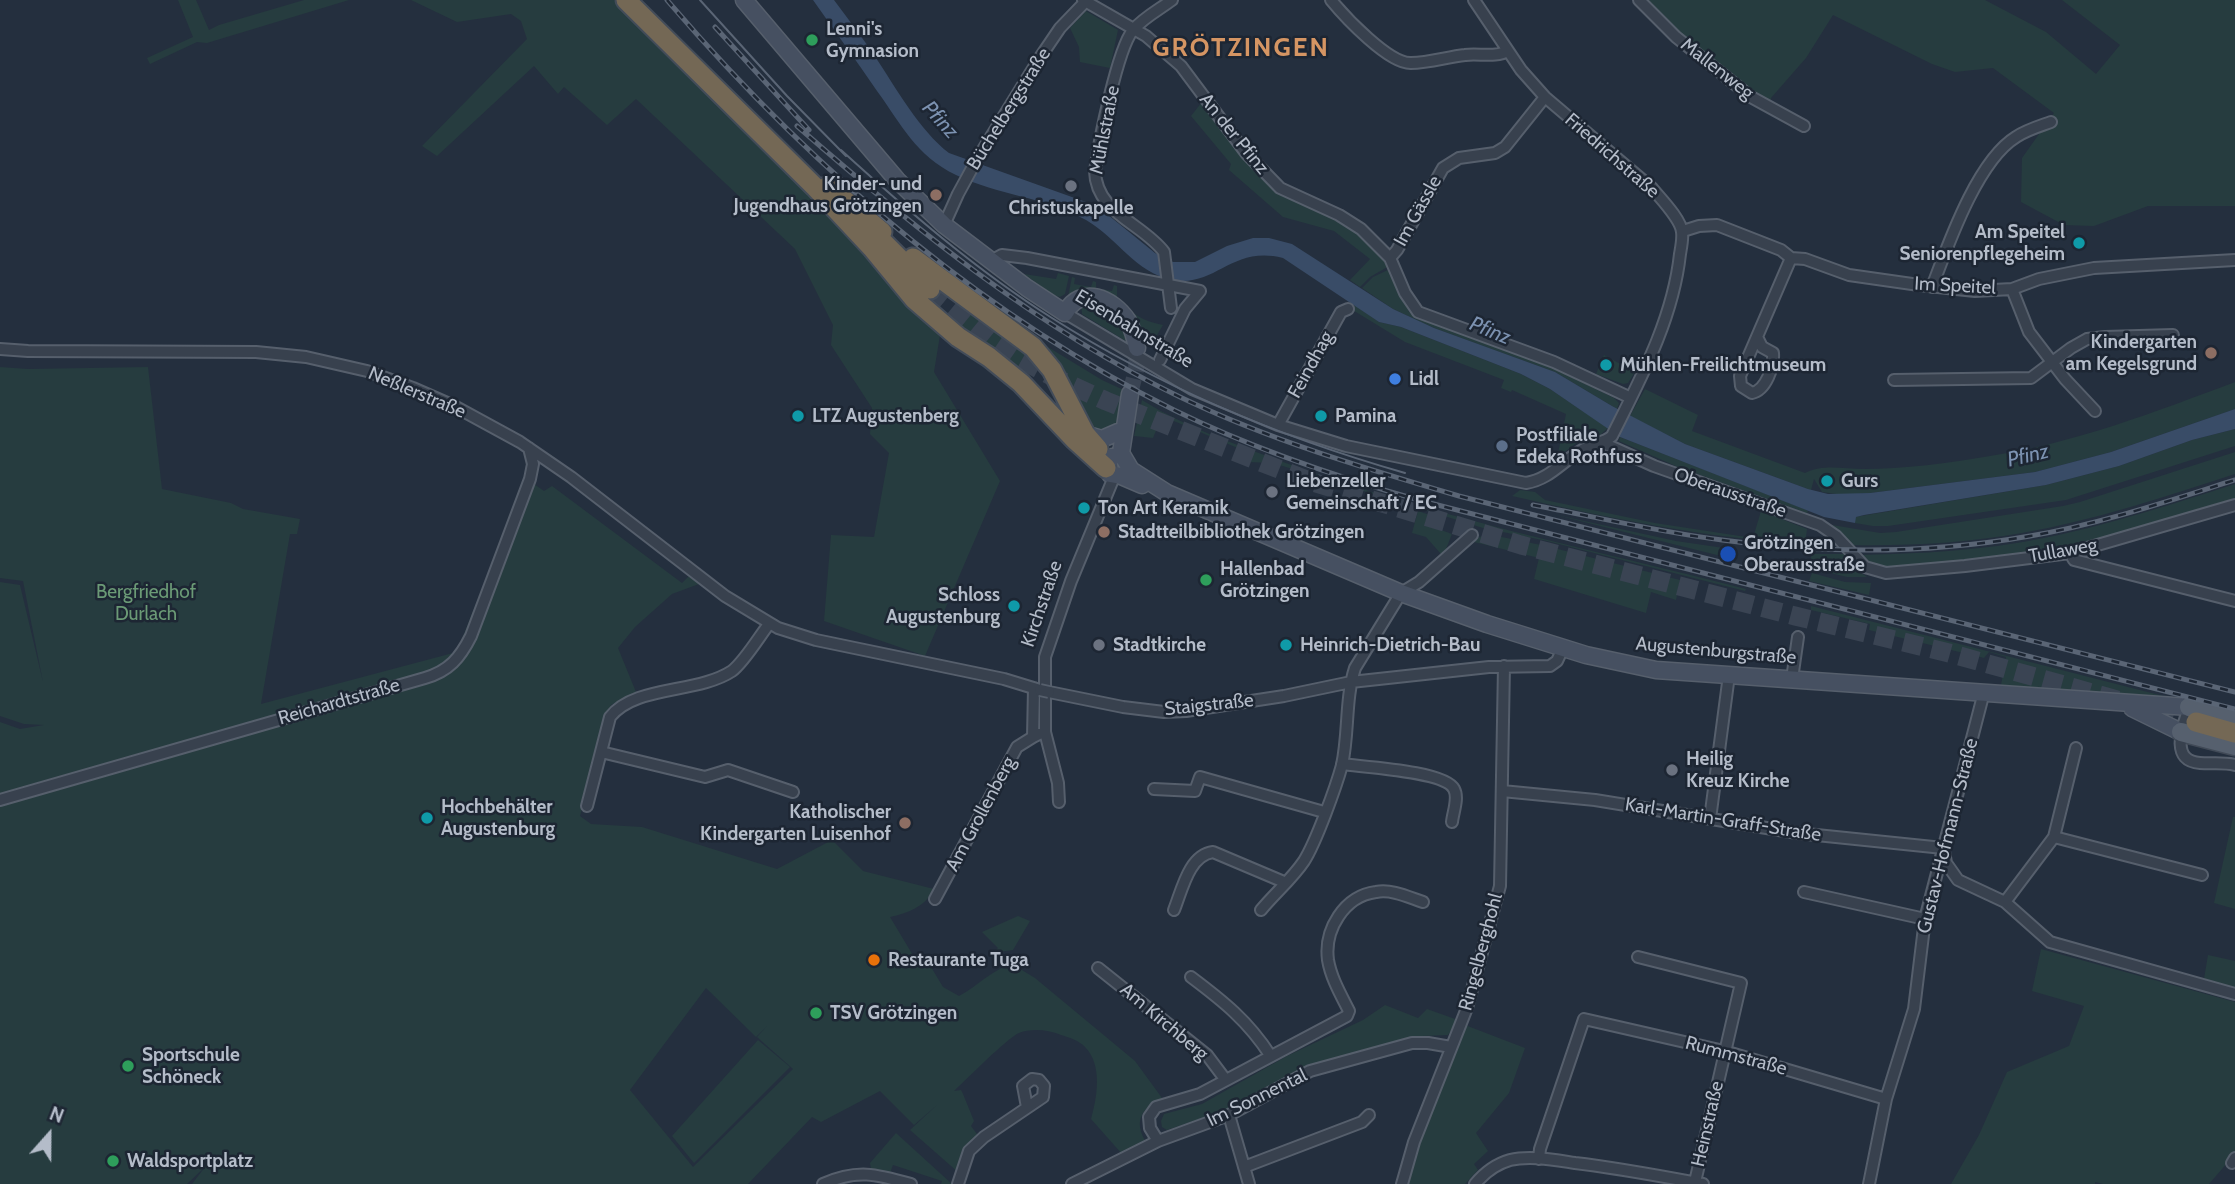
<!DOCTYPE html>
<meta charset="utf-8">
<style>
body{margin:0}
#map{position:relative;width:2235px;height:1184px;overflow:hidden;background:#242f3e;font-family:Cabin,sans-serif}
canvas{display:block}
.north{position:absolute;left:14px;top:1100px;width:70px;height:70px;-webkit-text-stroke:5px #1d2633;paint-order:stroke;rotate:21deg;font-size:19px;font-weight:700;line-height:28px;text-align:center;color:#b4bcc9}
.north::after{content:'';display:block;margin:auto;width:24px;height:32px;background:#b4bcc9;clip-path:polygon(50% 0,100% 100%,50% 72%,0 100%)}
</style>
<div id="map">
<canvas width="2235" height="1184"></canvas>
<div class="north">N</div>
</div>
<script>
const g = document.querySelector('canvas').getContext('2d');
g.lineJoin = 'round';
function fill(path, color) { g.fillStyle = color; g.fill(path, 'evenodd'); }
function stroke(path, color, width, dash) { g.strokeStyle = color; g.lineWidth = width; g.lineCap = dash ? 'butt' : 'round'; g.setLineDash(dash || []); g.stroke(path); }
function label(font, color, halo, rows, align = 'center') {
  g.font = font + ' Cabin,sans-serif'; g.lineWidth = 5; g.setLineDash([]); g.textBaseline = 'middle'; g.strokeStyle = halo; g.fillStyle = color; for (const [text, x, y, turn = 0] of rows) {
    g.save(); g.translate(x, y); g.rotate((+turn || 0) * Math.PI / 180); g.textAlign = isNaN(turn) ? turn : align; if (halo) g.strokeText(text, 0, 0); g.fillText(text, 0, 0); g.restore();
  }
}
const green = new Path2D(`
 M178,0H196L209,30L219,25L304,0H349L207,43L197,42L150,64L147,58L193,37Z
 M411,0H614L703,86L941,329L934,372L1000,481L925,656L824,621L831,535L874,537L889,453L870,434L872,408L831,345L833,325L795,249L636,99L607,125L564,87L558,94L534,66L437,156L422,146L527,39L521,21L511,14L457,22Z
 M1645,0H1985L2046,32L2096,74L2120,45L2062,0H2235V206H2148L2094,226L2064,225L2021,202L2022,158L2054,113L1993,68L1955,72L1932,64L1833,15L1806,58L1771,98L1770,104L1760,99L1692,44Z
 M1086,11L1118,30L1110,68L1080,62L1079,47L1070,28Z
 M1202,102C1225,130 1250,171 1279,192C1295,204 1315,209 1333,217C1355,228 1375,246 1389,266L1370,277L1360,287L1350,280L1370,259L1334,231L1283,217L1229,170L1231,164L1191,116Z
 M1390,269L1409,312L1421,319L1547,365L1614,398L1619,403L1617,409L1555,372L1434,328L1393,309L1362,288L1373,277Z
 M1058,273L1069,276L1065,294L1060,297L1053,295L1024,274L1056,279Z
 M1072,277L1075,278L1074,284L1091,287L1093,281L1096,282V288L1112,291L1114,285L1117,286V298C1134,314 1139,320 1163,325L1154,340L1141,339L1129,314L1071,295L1068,297Z
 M925,296L954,320L965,307L963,300L1038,364L1020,376L950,327Z
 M1081,303C1110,307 1119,316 1129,343L1082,314Z
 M1354,305L1379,322L1401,327L1521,374L1550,389L1608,428L1600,435L1575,444L1557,458L1566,414L1512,390L1511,392L1501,388L1504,380L1405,342L1351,309Z
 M1043,344L1102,380L1126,391L1115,427L1096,435L1041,345Z
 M1604,355L1635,372L1628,383L1623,384L1596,374Z
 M0,367L28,369L148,367L162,489L231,503L243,509L300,519L297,534H290L261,704L453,653L460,644L490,568L534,484L544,491L552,486L682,583L689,576L699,584L672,594L635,627L618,648L636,692L611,705L580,816L591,824L642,827L777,869L832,840L863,871L934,889C925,907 908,913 890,917L917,962L925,957L943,987L959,996C978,986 991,970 1012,964L1035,978L1135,1061L1162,1098C1142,1108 1133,1121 1146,1142L1122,1154L1091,1119C1097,1098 1103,1065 1085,1047C1080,1041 1068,1037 1061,1035C1048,1030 1032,1028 1019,1033C1007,1038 966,1080 954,1091L961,1090L963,1094L974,1121L971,1126L980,1138L959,1173L910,1130L937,1105L914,1125L880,1091L821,1122L812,1117L748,1184H192L205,1167L187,1184H0V722L20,729L44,725L24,724L0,716V582L20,585L43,682L23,581L0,578ZM706,988L756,1037L767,1026L757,1037L793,1069L693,1167L630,1090Z
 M2235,382V409L2111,452L2035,472L1870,493L1843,495L1822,492L1814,479L1811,490L1808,489L1685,444L1630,416L1645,389L1698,415L1692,431L1805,473C1824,464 1842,469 1863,469C1903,469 1950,463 1990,456C2075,443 2155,412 2235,382Z
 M1142,400C1185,427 1235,444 1283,462C1433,517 1591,549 1746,589L1745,591L1547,541L1483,528L1273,463L1248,462L1245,460L1247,452L1162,416L1153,438L1134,436Z
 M2235,429V446L2066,500L1888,526H1873L1855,523V517L2046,485L2119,466L2192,440Z
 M1620,437L1802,508L1808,511L1807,513L1678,467L1619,441Z
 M2235,452V474C2165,497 2095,520 2022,533C1967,543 1907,546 1851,545L1832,525L1880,533L1896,532L2063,506L2080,502Z
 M2235,484V498L2083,544L2056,549L1917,568L1885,567L1875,565L1860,555C1903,554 1952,552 1997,546C2078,535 2157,509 2235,484Z
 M1520,490L1535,492L1545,500L1655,523L1753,538L1761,511L1807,529L1805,544C1706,538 1608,518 1512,496Z
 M1418,511L1444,520L1441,530L1452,534L1446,549L1441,554L1426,537L1412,533Z
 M1552,514L1676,541L1724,548L1721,556Z
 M1487,534L1546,546L1680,580L1676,600L1651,592L1646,613L1534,579L1539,558L1470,541Z
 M1811,554H1846L1860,572L1867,577H1847L1814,569L1811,565Z
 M1812,573L1845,582L1871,583L1869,595L1809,581Z
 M1811,606L2179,700L2007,689V686L2001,685L2006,657L1989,652L1984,658L1869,630L1870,624L1811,610Z
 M2233,817H2235V909L2214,903Z
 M1018,916L1030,921L1013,950L999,952L996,950L998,948L982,932Z
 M2041,949L2235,1002V1154L2209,1184H2103L2095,1182V1184H1951L1979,1135L2007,1072L2069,1046L2084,1006L2032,991Z
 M2208,955L2235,961V988L2204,979Z
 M1385,1005L1418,1018L1427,1009L1458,1020L1448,1035L1422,1036L1307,1067L1226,1110L1167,1130L1162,1127L1161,1121L1164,1114L1202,1104L1287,1056L1363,1020Z
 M1465,1025L1525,1048L1509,1093L1476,1133L1488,1151L1474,1164L1478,1170L1465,1184H1408L1414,1159Z
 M758,1040L790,1067L694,1163L672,1136Z
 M896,1133L952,1184H941L942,1181L893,1165L890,1173L871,1169L870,1163Z`);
const water = new Path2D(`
 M813,0H834C848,19 863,38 876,58C896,88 920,131 949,153L1097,206L1155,253L1173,262H1195L1227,246L1253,238H1269L1292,244L1393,309L1434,328L1555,372L1612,406L1685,444L1808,489L1828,494L1870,493L2035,472L2111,452L2235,409V429L2192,440L2119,466L2046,485L1864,515L1856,517L1855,523L1824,517L1620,437L1550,389L1521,374L1401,327L1379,322L1283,258C1231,245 1216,288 1172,280C1136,273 1116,237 1086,220C1045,197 997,195 956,175C915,155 902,125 877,91C856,60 834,30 813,0Z`);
const secondaryTunnel = new Path2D(`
 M1130,394L1136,370L1137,348`);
const highwayTunnel = new Path2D(`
 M930,289L990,338L1021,359L1053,377L1106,401L1309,481L1521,545L1795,616L1949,653L2196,722`);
const street = new Path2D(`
 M1083,0L1146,36L1181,66L1246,153L1280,188L1339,215L1361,229L1390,258L1405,293L1418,312L1554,362L1631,398
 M1331,0C1345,17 1389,64 1411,63C1429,63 1447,57 1465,55C1478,53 1496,58 1508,51
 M1639,0L1676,37L1751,97L1804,126
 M944,225L958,194L976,161L1041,56L1060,28L1087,0
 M1683,231L1699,226L1717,225L1781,250L1791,258L1805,259L1849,275L1919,285L1975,291L2012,289L2039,279L2094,268L2235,260
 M1390,258L1397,250L1443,168L1459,158L1495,153L1505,147L1545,97
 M991,261L1002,255L1027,258L1200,291L1185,309L1160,360
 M1932,287C1948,245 1977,161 2016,137C2026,130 2040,126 2051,122
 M2012,289L2029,332L2065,379L2095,411
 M1171,308L1164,252C1142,223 1096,213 1095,171C1099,142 1117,50 1133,30C1143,18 1160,9 1172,0
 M1065,313L1192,389L1278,425L1346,446L1526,483C1552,479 1565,457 1588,447C1597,442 1604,443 1612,436C1641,378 1673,319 1680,254C1681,248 1683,239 1682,232C1681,219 1660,198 1652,188L1545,97L1521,70L1474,0
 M1757,337L1762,347L1773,353C1774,367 1766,390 1752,393L1741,386L1740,376L1791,258
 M0,349L28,351L256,352L306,357L367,371L413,388L454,406L520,442L571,477L725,596L778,628L816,640L1004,679L1040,690
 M1894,380L2031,378L2071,348L2087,339L2105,337L2173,335
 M1278,425L1341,312L1348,309
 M1603,443L1654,466L1820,525L1836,536L1865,567L1886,573L1965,566L2070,553L2235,505
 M2070,553L2074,560L2235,601
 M1792,679L1798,637
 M1034,688L1033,737L1039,734
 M1049,692L1123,707L1164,712L1186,711L1284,696L1351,682L1489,667L1550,666L1557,661L1563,648
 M2189,707C2183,726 2169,761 2200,763C2212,764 2224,762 2235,765
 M601,752L705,777L728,770L793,792
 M1342,764C1363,767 1445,771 1454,789C1459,798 1453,812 1452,822
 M1154,789L1195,791L1200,777L1324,812
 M1502,791L1595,800L1797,833L1943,848
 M0,800L425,678C449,671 460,658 471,636L530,479L533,464L529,448
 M1059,802L1058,783L1045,732V657L1071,581L1114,477
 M587,806L610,717C635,685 697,694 732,671C744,662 759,637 769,624
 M1710,819L1729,675
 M2054,837L2202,875
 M1944,851L1946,863L1958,880L2005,902L2050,942L2235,994
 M1804,892L1925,919
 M935,899L1017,747L1033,737
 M2005,902L2054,837L2076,748
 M1174,910C1182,890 1189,855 1213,852L1284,882
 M1261,910C1275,893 1292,879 1304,861C1316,842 1336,787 1342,765C1349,733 1345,699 1355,668L1401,593L1419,582L1472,535
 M1638,957L1741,983L1695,1182
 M1098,968L1207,1055L1225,1079
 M1191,977C1223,1001 1248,1021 1270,1055
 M1229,1115L1249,1184
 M1158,1141L1150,1128L1149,1117L1156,1107L1200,1094L1347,1016L1349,1011C1341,995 1331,978 1328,960C1324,930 1344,896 1376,892C1392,889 1408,897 1423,902
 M1539,1159L1540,1149L1584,1019L1724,1051L1886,1099
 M2232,1163L2235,1158
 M1244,1167L1362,1122L1369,1115
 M823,1184C857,1169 876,1174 911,1184
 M958,1184L969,1151L984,1137L1043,1097L1044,1086L1039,1080L1032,1079L1023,1086L1027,1107
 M1072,1184L1158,1141L1229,1115L1310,1071L1412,1043H1428L1451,1047
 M1402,1184L1414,1142L1467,1008L1500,886L1504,666
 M1475,1184C1485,1172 1496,1164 1510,1160C1530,1155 1555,1160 1575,1163C1618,1168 1660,1176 1703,1184
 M1869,1184L1886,1099L1914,1009L1925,919L1984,692`);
const secondary = new Path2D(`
 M744,0L897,180L944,225L1027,288L1065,313C1081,284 1113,298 1128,321C1133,329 1135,338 1137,348
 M1130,394L1121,453L1131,470L1167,493L1401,593L1487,624L1586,655L1656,670L2189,707
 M1085,434L1102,439L1118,432
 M1112,457L1107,464L1110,474L1121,476L1142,485
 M2132,708L2181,732`);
const primary = new Path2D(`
 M2189,707L2235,719
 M2181,732L2235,746`);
const highway = new Path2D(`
 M626,0L815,187L872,248L914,299L958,337L989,357L1021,383L1075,440L1106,468
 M828,186L882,232
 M869,228L930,289
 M913,258L1033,347L1052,370L1085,434L1098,449
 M2196,722L2235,733`);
const tram = new Path2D(`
 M700,0L787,96L846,156
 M841,150C907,210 976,270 1052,318C1162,388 1279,437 1405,473`);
const rail = new Path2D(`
 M667,0C810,167 977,312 1174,410C1253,449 1337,477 1422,501L2235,709
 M715,27L809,130
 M797,126C915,229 1037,328 1180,397C1269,440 1364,468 1459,496L2235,692
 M1533,505C1596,517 1659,532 1722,540C1824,554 1928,554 2030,536C2100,524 2168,501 2235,480`);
const streetBridge = new Path2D(`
 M1040,690L1049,692`);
const markers = [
 [812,40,7,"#2e9e5b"],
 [1071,186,7,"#6b7280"],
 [936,195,7,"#8d6e63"],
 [2079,243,7,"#0f9aa8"],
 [2211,353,7,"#8d6e63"],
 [1606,365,7,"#0f9aa8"],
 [1395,379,7,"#3f7fe0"],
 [798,416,7,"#0f9aa8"],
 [1321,416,7,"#0f9aa8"],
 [1502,446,7,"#5c6f8a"],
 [1827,481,7,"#0f9aa8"],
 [1272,492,7,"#6b7280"],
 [1084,508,7,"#0f9aa8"],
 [1104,532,7,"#8d6e63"],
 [1728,554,9,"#1a4fb4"],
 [1206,580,7,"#2e9e5b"],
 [1014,606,7,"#0f9aa8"],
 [1099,645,7,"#6b7280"],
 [1286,645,7,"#0f9aa8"],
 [1672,770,7,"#6b7280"],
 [427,818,7,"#0f9aa8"],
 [905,823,7,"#8d6e63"],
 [874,960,7,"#e8710a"],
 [816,1013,7,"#2e9e5b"],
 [128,1066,7,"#2e9e5b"],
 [113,1161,7,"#2e9e5b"]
];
const poiNames = [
 ["Lenni's",826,29],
 ["Gymnasion",826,51],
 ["Kinder- und",922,184,"right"],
 ["Jugendhaus Grötzingen",922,206,"right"],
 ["Christuskapelle",1071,208,"center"],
 ["Am Speitel",2065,232,"right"],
 ["Seniorenpflegeheim",2065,254,"right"],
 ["Kindergarten",2197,342,"right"],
 ["am Kegelsgrund",2197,364,"right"],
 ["Mühlen-Freilichtmuseum",1620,365],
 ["Lidl",1409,379],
 ["LTZ Augustenberg",812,416],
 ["Pamina",1335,416],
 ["Postfiliale",1516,435],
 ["Edeka Rothfuss",1516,457],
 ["Liebenzeller",1286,481],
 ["Gemeinschaft / EC",1286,503],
 ["Gurs",1841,481],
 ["Ton Art Keramik",1098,508],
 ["Stadtteilbibliothek Grötzingen",1118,532],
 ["Grötzingen",1744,543],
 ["Oberausstraße",1744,565],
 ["Hallenbad",1220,569],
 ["Grötzingen",1220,591],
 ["Schloss",1000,595,"right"],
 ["Augustenburg",1000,617,"right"],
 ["Stadtkirche",1113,645],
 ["Heinrich-Dietrich-Bau",1300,645],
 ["Heilig",1686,759],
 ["Kreuz Kirche",1686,781],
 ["Hochbehälter",441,807],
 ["Augustenburg",441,829],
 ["Katholischer",891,812,"right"],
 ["Kindergarten Luisenhof",891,834,"right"],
 ["Restaurante Tuga",888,960],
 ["TSV Grötzingen",830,1013],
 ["Sportschule",142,1055],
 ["Schöneck",142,1077],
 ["Waldsportplatz",127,1161]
];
const streetNames = [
 ["Mallenweg",1717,69,38],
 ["Büchelbergstraße",1009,109,-58],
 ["Mühlstraße",1105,130,-79],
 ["An der Pfinz",1234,134,51],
 ["Friedrichstraße",1612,156,41],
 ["Im Gässle",1418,211,-61],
 ["Im Speitel",1955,286,3],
 ["Eisenbahnstraße",1134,329,31],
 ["Feindhag",1311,365,-61],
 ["Neßlerstraße",417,393,23],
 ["Oberausstraße",1730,493,19],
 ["Tullaweg",2063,551,-10],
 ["Kirchstraße",1042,604,-71],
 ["Augustenburgstraße",1716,651,5],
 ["Reichardtstraße",339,702,-16],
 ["Staigstraße",1209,705,-6],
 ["Am Grollenberg",981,814,-62],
 ["Karl-Martin-Graff-Straße",1723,820,9],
 ["Gustav-Hofmann-Straße",1948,836,-76],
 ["Ringelberghohl",1481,952,-75],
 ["Am Kirchberg",1164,1022,40],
 ["Rummstraße",1736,1056,15],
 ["Im Sonnental",1257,1098,-26],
 ["Heinstraße",1708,1124,-77]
];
const parkNames = [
 ["Bergfriedhof",146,592],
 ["Durlach",146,614]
];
const waterNames = [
 ["Pfinz",940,120,48],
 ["Pfinz",1490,331,22],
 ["Pfinz",2028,456,-13]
];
const districtNames = [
 ["GRÖTZINGEN",1241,48]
];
fill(green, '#263c3f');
fill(water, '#394c67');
stroke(secondaryTunnel, '#3a4453', 16, [16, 8]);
stroke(highwayTunnel, '#3a4453', 19, [19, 10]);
stroke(street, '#565f6c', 14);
stroke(secondary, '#565f6c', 19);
stroke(primary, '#414a57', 21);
stroke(highway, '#434c59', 23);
stroke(street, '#38414e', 10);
stroke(secondary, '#465061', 16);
stroke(primary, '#56606e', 18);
stroke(highway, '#746855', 19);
stroke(tram, '#5a6575', 2);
stroke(rail, '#5a6575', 5);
stroke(rail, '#1d2633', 2.5, [8]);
stroke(streetBridge, '#565f6c', 14, []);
stroke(streetBridge, '#38414e', 10);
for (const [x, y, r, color] of markers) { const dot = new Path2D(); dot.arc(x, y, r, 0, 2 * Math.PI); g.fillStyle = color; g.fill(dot); stroke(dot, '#1d2633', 2.5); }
label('bold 19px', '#b4bcc9', '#1d2633', poiNames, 'left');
label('19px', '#b4bcc9', '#1d2633', streetNames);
label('19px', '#6b9a76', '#1d2633', parkNames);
label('italic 21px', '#7c92b1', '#1d2633', waterNames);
g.letterSpacing = '2px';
label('bold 26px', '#d59563', '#1d2633', districtNames);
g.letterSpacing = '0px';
</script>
